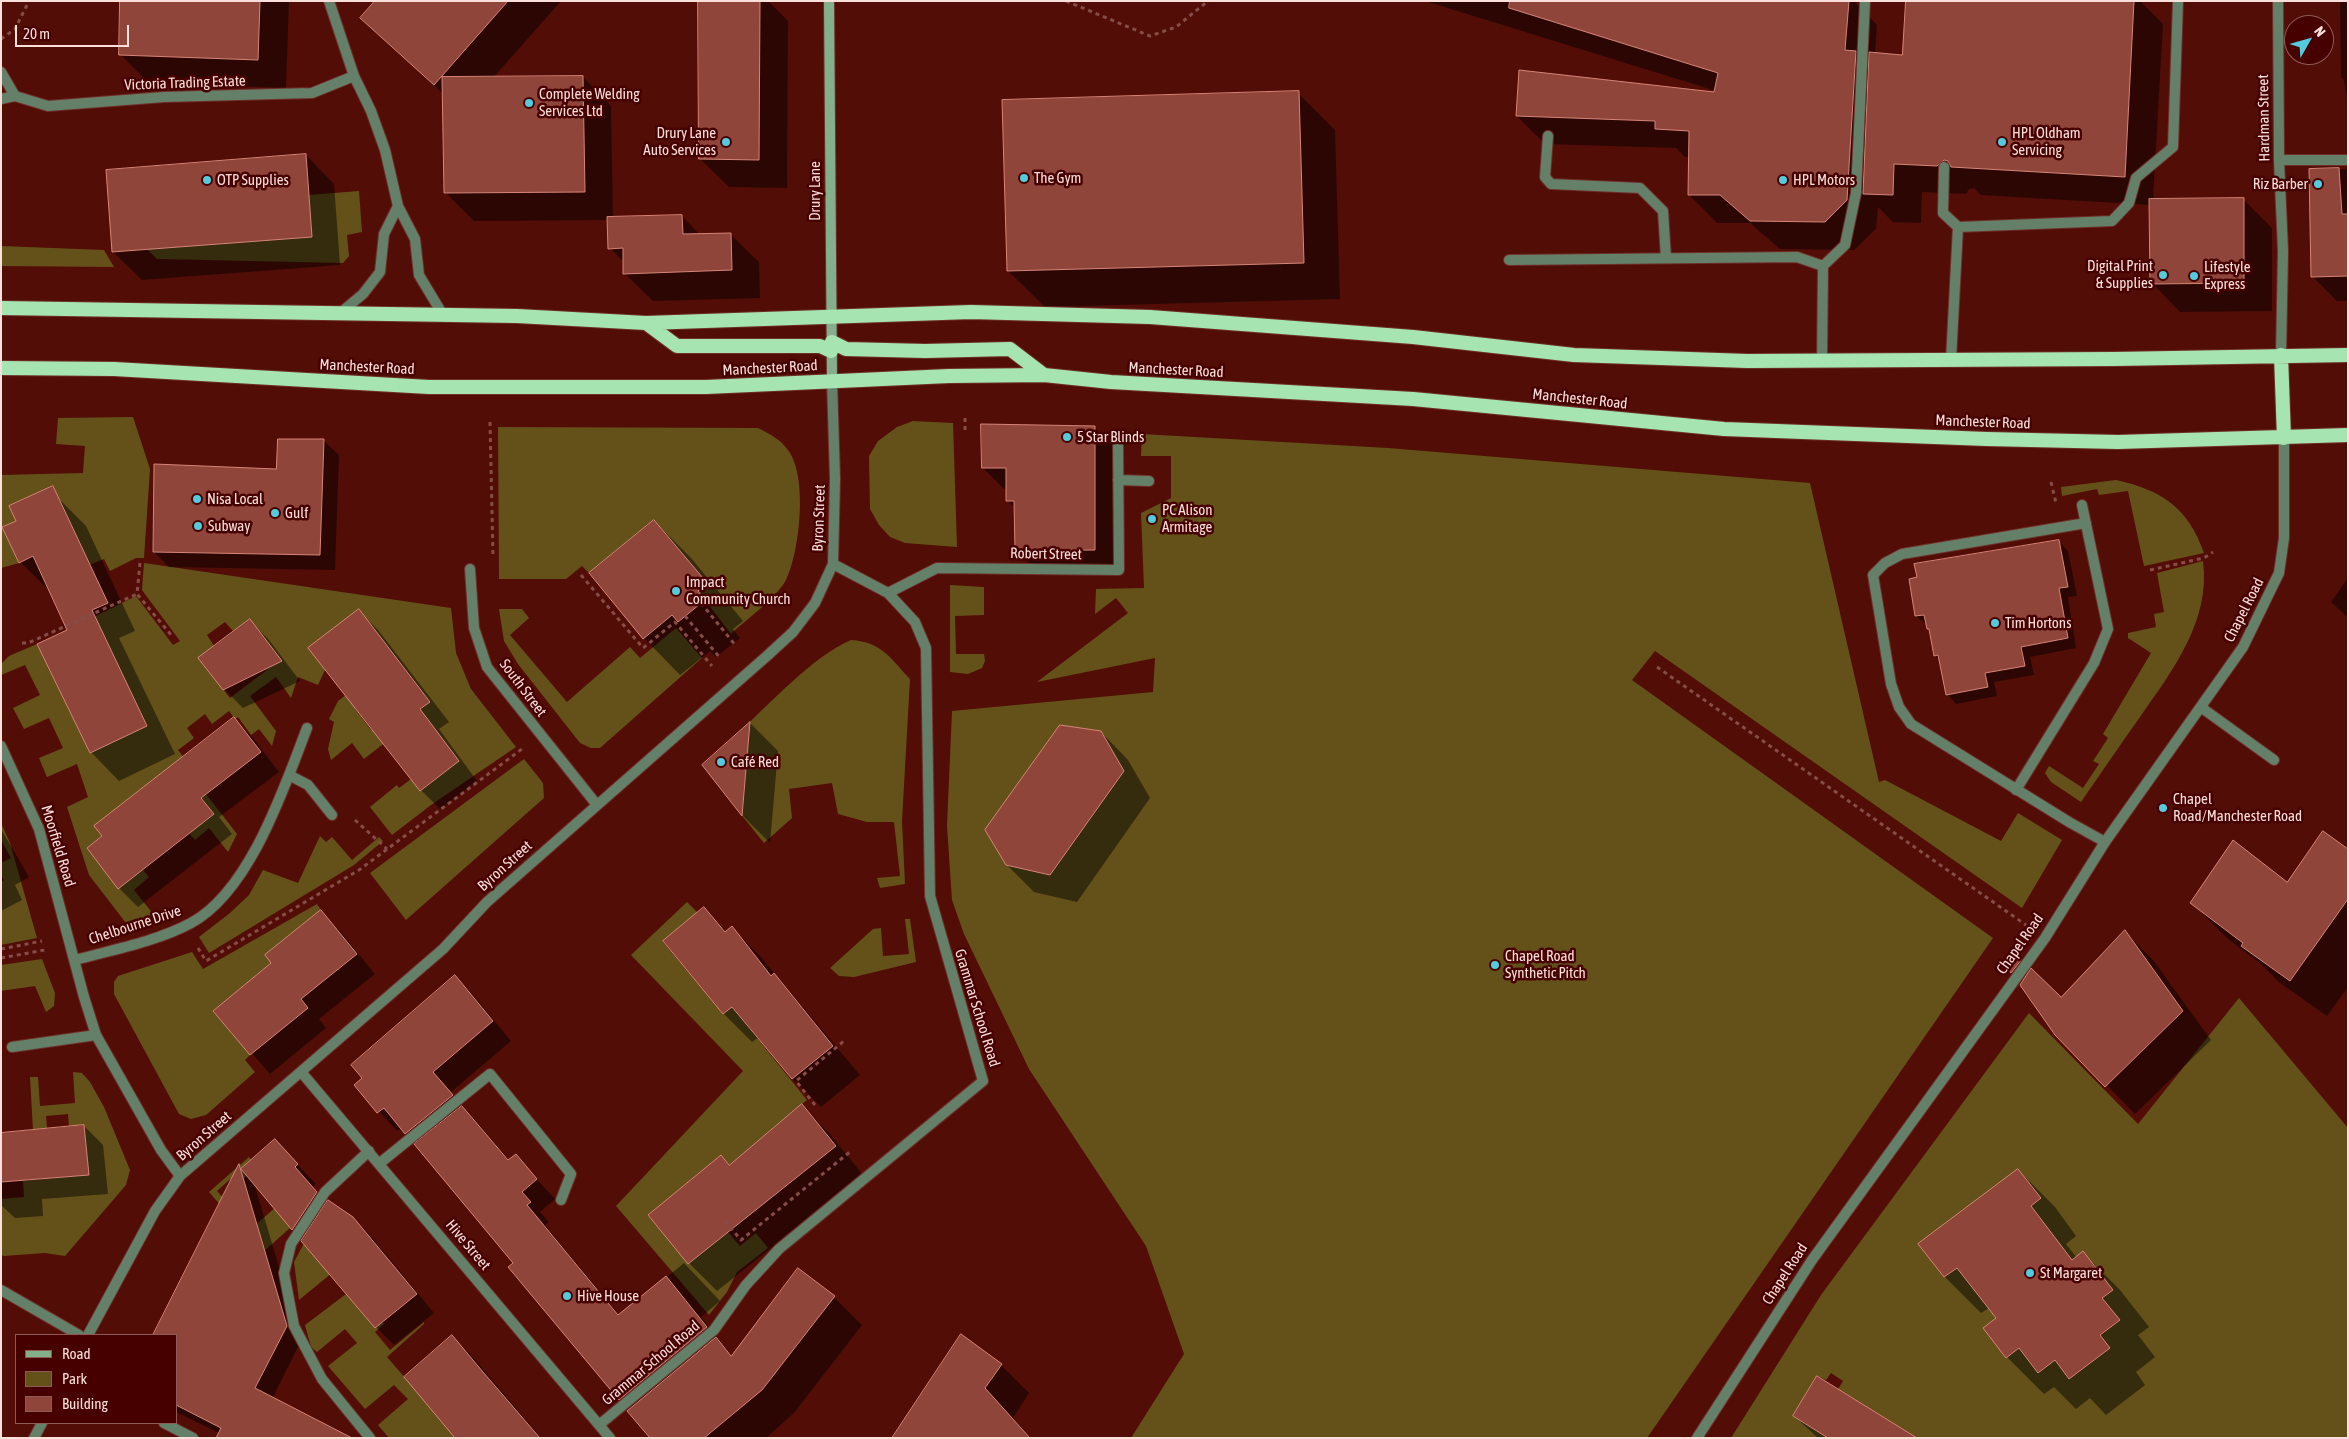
<!DOCTYPE html>
<meta charset="utf-8">
<style>
body{margin:0}
#map{position:relative;width:2349px;height:1439px;overflow:hidden;background:#530d07;font-family:"Asap Condensed",sans-serif}
canvas{display:block}
.frame{position:absolute;inset:0;border:2px solid #fadfda;pointer-events:none}
.legend{position:absolute;left:15px;top:1334px;width:162px;height:90px;box-sizing:border-box;background:#470000;border:1px solid #8f5957;margin:0;padding:6px 9px;list-style:none;font-size:15px;color:#fadfda}
.legend li{display:flex;align-items:center;gap:10px;height:25px}
.legend b{width:25px;border:1px solid #8f5957}
.north{position:absolute;left:2284px;top:15px;width:50px;height:50px;box-sizing:border-box;background:#470000;border:1px solid #8f5957;border-radius:50%;rotate:52deg;font-size:14px;font-weight:700;line-height:20px;text-align:center;color:#fadfda}
.north::after{content:'';display:block;margin:auto;width:18px;height:22px;background:#54cadd;clip-path:polygon(50% 0,100% 100%,50% 72%,0 100%)}
.scale{position:absolute;left:15px;top:25px;width:114px;height:22px;box-sizing:border-box;border:2px solid #fadfda;border-top:0;padding-left:6px;font-size:15px;line-height:18px;white-space:nowrap;color:#fadfda;-webkit-text-stroke:4px #470000;paint-order:stroke}
</style>
<div id="map">
<canvas width="2349" height="1439"></canvas>
<div class="frame"></div>
<ul class="legend">
<li><b style="height:6px;background:#84af8b"></b>Road</li>
<li><b style="height:14px;background:#645119"></b>Park</li>
<li><b style="height:14px;background:#8f453a"></b>Building</li>
</ul>
<div class="north">N</div>
<div class="scale">20 m</div>
</div>
<script>
const g = document.querySelector('canvas').getContext('2d');
g.lineJoin = 'round';
function fill(path, color) { g.fillStyle = color; g.fill(path, 'evenodd'); }
function stroke(path, color, width, dash) { g.strokeStyle = color; g.lineWidth = width; g.lineCap = dash ? 'butt' : 'round'; g.setLineDash(dash || []); g.stroke(path); }
function label(font, color, halo, rows, align = 'center') {
  g.font = font + ' "Asap Condensed",sans-serif'; g.lineWidth = 5; g.setLineDash([]); g.textBaseline = 'middle'; g.strokeStyle = halo; g.fillStyle = color; for (const [text, x, y, turn = 0] of rows) {
    g.save(); g.translate(x, y); g.rotate((+turn || 0) * Math.PI / 180); g.textAlign = isNaN(turn) ? turn : align; if (halo) g.strokeText(text, 0, 0); g.fillText(text, 0, 0); g.restore();
  }
}
const green = new Path2D(`
 M359,191L362,232L347,235L349,256L343,263L157,259L147,249L312,237L309,195Z
 M1,246L104,250L114,267L1,266Z
 M133,417L150,469L144,558H136L110,571L104,559L89,565L53,486L10,506L16,521L2,527L19,563L1,568V475L83,473L85,446L56,444L58,418Z
 M913,421L953,423L957,547L905,543L890,537L879,525L870,509L869,456L878,441L897,427Z
 M498,427L758,428C770,434 780,439 788,450C808,476 800,552 786,580C777,597 746,620 731,634L698,591L707,583L654,520L589,573L582,566L566,579H499Z
 M1142,434L1388,448L1810,483L1879,782L1885,780L2001,841L2018,813L2062,840L2022,908L1655,651L1632,680L1993,938L1647,1438H1131L1184,1354L1146,1246L1029,1069L964,934L952,900L947,826L952,711L1153,692L1155,658L1037,682L1128,613L1116,598L1095,614L1096,589L1144,588L1141,513L1171,498V456H1141Z
 M2116,480C2161,490 2188,507 2204,553L2144,566L2128,491L2099,495L2097,489L2062,496L2061,487Z
 M2203,561C2211,621 2172,671 2140,717C2120,745 2101,773 2081,802L2051,782L2045,773L2049,766L2083,788L2099,764L2093,761L2108,738L2103,734L2151,653L2128,638V633L2156,627L2154,614L2164,612L2157,573Z
 M144,563L451,608L456,653L471,689L516,747L431,805L392,835L370,807L397,785L399,788L411,779L396,734L364,759L352,743L331,760L328,749L334,722L329,719L338,701L360,684L357,679L392,652L359,610L317,659L325,670L318,685L298,677L291,698L276,677L250,696L276,731L272,746L259,729L251,735L238,717L235,719L229,711L212,724L205,714L187,728L194,738L178,750L209,791L206,794L237,834L228,852L209,828L195,840L189,833L214,814L174,764L102,836L87,848L118,888L143,870L149,877L134,890L154,915L126,923L89,875L67,807L88,797L77,764L47,777L39,758L63,748L49,718L24,729L13,708L40,695L25,665L1,675V664L9,656L37,644L90,753L135,731L84,622L136,596L173,645L180,641L142,590ZM250,619L280,660L230,698L199,658L214,646L207,635L225,622L233,631ZM398,659L430,702L392,731L383,721L371,730L355,709L367,700L359,688Z
 M950,585L984,587V615L955,616L956,654H984L985,661L982,668L968,674L950,672Z
 M499,609H522L529,618L510,635L567,702L630,647L640,658L676,628L702,658L600,748H591L580,743L518,664L504,641Z
 M851,640C882,642 890,658 910,679L902,821L905,884L880,888L877,878L900,876L894,822H867L838,814L832,783L789,789L792,818L764,843L735,807L743,808L749,734L739,732C772,702 812,657 851,640Z
 M524,759L543,783L544,798L406,920L370,873Z
 M1,823L10,843L37,938L1,945V882L4,880L1,875V863L11,858L1,840Z
 M320,836L326,842L332,837L352,860L379,837L383,841L354,865L209,953L199,937L230,913L249,895L263,870L298,883Z
 M687,902L698,913L663,942L723,1014L732,1007L807,1100L729,1165L721,1155L648,1215L682,1256L706,1236L727,1231L740,1246L756,1233L768,1248L737,1272L727,1292L709,1315L616,1206L743,1071L631,955Z
 M317,904L321,910L271,963L213,1011L250,1055L245,1060L255,1072L206,1115L191,1119L179,1114L114,994V982L118,976L192,952L203,969Z
 M905,919H910L916,962L854,977L839,976L830,968L873,929L881,928L883,956L909,954Z
 M42,959L55,993L54,1006L46,1012L35,986L1,991V965Z
 M2239,998L2348,1128V1438H1907L1896,1425L1838,1389L1843,1381L1831,1373L1826,1380L1817,1376L1793,1416L1828,1438H1731L1821,1295L2029,1013L2138,1124Z
 M73,1072L82,1073L90,1082L104,1107L130,1170L126,1185L65,1256L45,1253L4,1256L1,1255V1199L24,1197L23,1181L89,1175L84,1125L69,1126L68,1114L46,1116L47,1128L33,1130L30,1077H38L40,1106L75,1103Z
 M249,1157L257,1167L243,1179L237,1173L217,1191L251,1229L285,1199L298,1214L290,1228L262,1253L209,1192Z
 M311,1230L338,1268L299,1300L294,1262Z
 M350,1291L370,1308L384,1324L375,1332L390,1350L424,1322V1324L387,1357L406,1379L419,1368L478,1438H389L378,1425L408,1399L394,1385L365,1409L328,1366L357,1343L345,1329L317,1352L311,1347L305,1325Z`);
const shadow = new Path2D(`
 M122,1H289L286,88L149,83L121,55Z
 M377,1H561L493,78L583,77L611,106L613,218L682,216L700,235L730,234L759,262L760,298L653,301L624,273V262L610,248L609,220L474,221L446,193L444,95L362,18Z
 M700,1H768L788,21L787,188L729,187L700,159Z
 M1425,1H1854L1877,25L1875,54L1903,56L1908,1H2140L2163,24L2153,200L2243,199L2272,228V311L2180,312L2152,283L2150,205L1981,195L1974,188L1969,189L1966,194L1922,192L1921,223L1893,222L1878,207L1876,229L1854,250L1780,249L1750,223H1717L1689,195L1690,157H1685L1676,148L1545,144L1517,116L1715,93L1716,91Z
 M2340,1H2348V104L2344,80L2341,77Z
 M1298,93L1335,130L1340,299L1045,307L1008,271Z
 M306,155L334,184L340,265L142,280L113,252Z
 M2348,169V301H2337L2313,277L2310,170Z
 M1094,427L1116,449V571L1038,572L1016,550V509L1007,500V489H1004L983,468Z
 M323,440L339,455L335,570L169,567L154,552Z
 M58,498L86,526L135,631L119,638L175,754L119,781L91,752L68,631L49,590L20,562L4,527Z
 M654,521L691,558L743,621L733,629L740,638L716,657L710,651L680,675L644,638Z
 M2059,542L2068,551L2077,596L2068,597L2076,648L2030,657L2034,675L1994,682L1997,696L1956,704L1947,694L1940,661L1935,655L1931,632L1927,625L1916,616Z
 M2348,578V618L2331,602Z
 M359,611L378,630L449,722L439,729L477,781L440,809L421,790Z
 M250,621L269,640L300,681L243,708L224,689Z
 M234,719L253,738L279,772L219,817L232,834L138,907L119,888Z
 M750,723L778,751L770,843L743,816L704,765Z
 M1101,732L1128,760L1150,798L1077,902L1034,892L1007,865Z
 M1,829L29,877L15,885L22,900L1,911Z
 M2348,850V987L2327,1016L2280,983L2261,964L2228,939L2191,902L2287,884Z
 M704,909L727,932L732,928L760,956L860,1075L821,1107L793,1079L759,1037L752,1042L724,1014L664,941Z
 M321,912L340,931L375,974L319,1019L326,1028L270,1074L215,1011L273,963Z
 M2125,932L2153,960L2211,1040L2135,1114L2056,1034L2062,999Z
 M455,977L474,996L511,1041L451,1092L510,1161L515,1156L555,1199L540,1212L549,1222L545,1225L620,1316L684,1263L720,1301L701,1317L732,1356L834,1297L862,1325L794,1413L766,1438H652L515,1263L417,1144L402,1128L397,1131L355,1085Z
 M802,1106L830,1134L863,1175L717,1291L689,1263L721,1157L730,1166Z
 M84,1126L103,1145L108,1194L42,1199L43,1216L15,1218L1,1205V1134Z
 M275,1141L316,1184L313,1187L327,1203L351,1216L370,1235L434,1313L394,1345L376,1327L254,1183L301,1341L272,1399L219,1433L176,1412V1335H154L239,1166L243,1170Z
 M2018,1170L2055,1207L2076,1236L2066,1244L2077,1258L2083,1253L2120,1290L2149,1327L2138,1335L2155,1357L2136,1372L2145,1385L2106,1415L2090,1398L2076,1409L2054,1387L2044,1394L2007,1357L1985,1328L1997,1318L1989,1308L1981,1313L1945,1277L1920,1244Z
 M452,1337L472,1356L541,1438H480Z
 M1001,1365L1029,1393L1013,1418L1031,1438H893Z
 M1794,1416L1907,1438H1818Z`);
const building = new Path2D(`
 M120,1H260L258,60L119,55Z
 M375,1H508L434,85L360,18Z
 M698,1H760L759,160L699,159Z
 M1510,1H1849L1845,50L1856,51L1847,200L1825,222L1750,221L1720,195H1688L1689,131L1655,129V121L1516,116L1519,70L1714,92L1718,73L1509,8Z
 M1906,1H2134L2125,177L1951,167L1948,161L1944,160L1937,166L1894,164L1893,195L1863,194L1869,52L1902,55Z
 M583,76L585,192L444,193L442,77Z
 M1299,91L1304,263L1007,271L1002,100Z
 M306,154L312,237L112,252L106,170Z
 M2339,168L2342,214H2348V276L2311,277L2309,169Z
 M2244,198V283L2150,284L2149,199Z
 M682,215L683,234L731,233L732,270L623,274V248L608,249L607,217Z
 M981,424L1095,426V550L1015,551L1014,501H1006V468H982Z
 M278,439H324L320,555L153,552L154,464L276,469Z
 M53,486L108,603L92,610L147,726L90,753L37,644L67,630L33,556L19,563L2,527L16,521L9,506Z
 M654,520L708,584L698,591L705,600L678,622L672,615L643,639L589,573Z
 M2059,540L2068,587L2059,588L2068,638L2021,647L2025,666L1985,673L1988,687L1946,695L1938,655L1934,656L1929,629H1927L1924,615L1915,616L1909,579L1917,577L1914,564Z
 M359,609L430,702L420,709L459,761L420,791L308,648Z
 M250,619L282,661L223,690L198,658Z
 M234,717L261,752L201,798L214,814L118,889L87,848L102,836L94,826Z
 M750,722L742,816L702,765Z
 M1060,725L1101,731L1124,771L1050,875L1006,865L985,830Z
 M2323,831L2348,849V899L2290,981L2241,946L2243,943L2190,903L2233,840L2287,882Z
 M704,907L725,932L732,926L771,976L774,973L833,1046L792,1079L732,1007L723,1014L663,941Z
 M321,910L357,954L301,999L308,1008L250,1055L213,1011L271,963L265,955Z
 M2125,930L2183,1011L2105,1087L2055,1035L2020,985L2031,968L2061,997Z
 M2017,954L2022,959L2011,973L2005,964Z
 M455,975L493,1021L433,1072L453,1095L405,1134L384,1108L377,1113L354,1085L362,1078L351,1065Z
 M802,1104L836,1146L688,1264L648,1215L721,1155L729,1165Z
 M462,1106L508,1160L516,1154L537,1179L522,1192L531,1202L527,1205L618,1315L666,1276L707,1327L619,1400L508,1267L513,1263L414,1144Z
 M84,1125L89,1175L1,1182V1133Z
 M275,1139L298,1164L295,1167L317,1192L292,1230L241,1169Z
 M239,1164L287,1326L255,1388L352,1438H216L221,1428L176,1405V1335H153Z
 M2018,1169L2041,1198L2031,1206L2072,1260L2083,1251L2113,1290L2102,1298L2120,1320L2100,1335L2110,1348L2069,1379L2055,1360L2038,1373L2019,1348L2006,1358L1983,1328L1996,1318L1957,1268L1944,1277L1918,1244Z
 M328,1200L353,1217L417,1294L375,1328L301,1241Z
 M798,1268L835,1296L762,1390L704,1438H650L627,1411L716,1337L731,1356Z
 M961,1334L1002,1364L985,1388L1030,1438H892Z
 M452,1335L483,1372L540,1438H455L404,1377Z
 M1817,1376L1917,1438H1828L1793,1416Z`);
const path = new Path2D(`
 M1066,1L1150,36L1176,27L1208,1
 M1,39L15,29L29,1
 M965,418V433
 M490,422L493,557
 M2051,482L2056,503
 M140,563L137,594L172,636
 M2150,570L2204,558L2213,552
 M581,575L643,648L675,622L712,666
 M701,603L736,646
 M685,616L721,659
 M22,643H28L137,594
 M1657,667L2026,925
 M355,820L387,849
 M198,948L206,961L359,870L522,749
 M1,949L42,941
 M1,958L45,950
 M815,1105L796,1081L844,1041
 M725,1221L741,1240L851,1151`);
const service = new Path2D(`
 M329,1L354,76L371,111L385,150L398,206L415,239L419,275L443,315
 M15,96L48,106L164,97L312,93L354,76
 M1548,136L1545,177L1551,184L1640,188L1663,211L1666,258
 M2279,160H2348
 M1944,167L1943,213L1958,227
 M1509,260L1797,257L1823,266
 M339,314L363,294L380,272L384,234L398,206
 M1951,360L1958,227L2112,221L2129,203L2136,178L2173,147L2178,1
 M1822,361L1823,266L1845,245L1856,193L1865,1
 M2086,523L1902,554L1885,563L1873,575L1891,684L1899,707L1911,724L2069,822L2105,842
 M2202,708L2274,760
 M2016,790L2094,663L2108,629L2082,505
 M369,1151L325,1192L291,1244L284,1273L294,1326L322,1379L370,1438
 M380,1163L490,1074L571,1174L561,1200
 M164,1423L193,1438`);
const minor = new Path2D(`
 M2278,1L2279,160L2283,251L2281,355
 M1,72L15,96L1,99
 M1118,480L1149,481
 M470,569L474,628L487,667L597,805
 M888,593L937,568L1119,570L1118,440
 M1,746L39,829L84,997L96,1035L161,1150L180,1176
 M289,775L308,785L332,815
 M75,960C112,950 158,941 191,923C250,891 284,788 307,728
 M12,1047L96,1035
 M302,1073L610,1438
 M1,1290L79,1335
 M88,1335L155,1211L180,1176L443,949L487,902L768,655L793,632L815,603L833,564L835,479L832,381
 M599,1425L714,1330L746,1285L779,1249L983,1081L930,896L926,648L915,622L888,593L833,564
 M34,1438L42,1423`);
const tertiary = new Path2D(`
 M1697,1438L1812,1260L2045,938L2105,842L2243,647L2279,573L2284,538V438`);
const secondary = new Path2D(`
 M829,1L832,381`);
const trunk = new Path2D(`
 M1,308L517,316L646,323L971,312L1150,317L1413,337L1574,355L1747,361L2114,359L2348,355
 M646,323L677,346H820L831,351
 M832,342L846,349L925,351L1010,349L1044,375
 M2281,355L2284,438
 M1,368L114,369L429,387H706L949,376L1044,375L1111,382L1413,399L1724,429L1987,439L2118,442L2348,435`);
const markers = [
 [529,103,5,"#54cadd"],
 [726,142,5,"#54cadd"],
 [2002,142,5,"#54cadd"],
 [1024,178,5,"#54cadd"],
 [207,180,5,"#54cadd"],
 [1783,180,5,"#54cadd"],
 [2318,184,5,"#54cadd"],
 [2163,275,5,"#54cadd"],
 [2194,276,5,"#54cadd"],
 [1067,437,5,"#54cadd"],
 [197,499,5,"#54cadd"],
 [275,513,5,"#54cadd"],
 [1152,519,5,"#54cadd"],
 [198,526,5,"#54cadd"],
 [676,591,5,"#54cadd"],
 [1995,623,5,"#54cadd"],
 [721,762,5,"#54cadd"],
 [2163,808,5,"#54cadd"],
 [1495,965,5,"#54cadd"],
 [2030,1273,5,"#54cadd"],
 [567,1296,5,"#54cadd"]
];
const streetNames = [
 ["Victoria Trading Estate",185,83,-2],
 ["Hardman Street",2264,118,-91],
 ["Drury Lane",815,191,-90],
 ["Manchester Road",367,367,3],
 ["Manchester Road",770,368,-3],
 ["Manchester Road",1176,370,3],
 ["Manchester Road",1580,399,6],
 ["Manchester Road",1983,422,2],
 ["Byron Street",819,518,-88],
 ["Robert Street",1046,554,1],
 ["Chapel Road",2244,610,-63],
 ["South Street",523,688,53],
 ["Moorfield Road",58,846,73],
 ["Byron Street",505,866,-42],
 ["Chelbourne Drive",135,925,-18],
 ["Chapel Road",2020,944,-55],
 ["Grammar School Road",977,1008,73],
 ["Byron Street",204,1136,-41],
 ["Hive Street",468,1245,50],
 ["Chapel Road",1785,1274,-57],
 ["Grammar School Road",651,1363,-40]
];
const poiNames = [
 ["Complete Welding",539,94],
 ["Services Ltd",539,111],
 ["Drury Lane",716,133,"right"],
 ["Auto Services",716,150,"right"],
 ["HPL Oldham",2012,133],
 ["Servicing",2012,150],
 ["The Gym",1034,178],
 ["OTP Supplies",217,180],
 ["HPL Motors",1793,180],
 ["Riz Barber",2308,184,"right"],
 ["Digital Print",2153,266,"right"],
 ["& Supplies",2153,283,"right"],
 ["Lifestyle",2204,267],
 ["Express",2204,284],
 ["5 Star Blinds",1077,437],
 ["Nisa Local",207,499],
 ["PC Alison",1162,510],
 ["Armitage",1162,527],
 ["Gulf",285,513],
 ["Subway",208,526],
 ["Impact",686,582],
 ["Community Church",686,599],
 ["Tim Hortons",2005,623],
 ["Café Red",731,762],
 ["Chapel",2173,799],
 ["Road/Manchester Road",2173,816],
 ["Chapel Road",1505,956],
 ["Synthetic Pitch",1505,973],
 ["St Margaret",2040,1273],
 ["Hive House",577,1296]
];
fill(green, '#645119');
fill(shadow, '#0007');
fill(building, '#8f453a');
stroke(building, '#d68578', 1);
stroke(service, '#6e2f29', 12);
stroke(minor, '#6e2f29', 12);
stroke(tertiary, '#6e2f29', 12);
stroke(secondary, '#6e2f29', 12);
stroke(trunk, '#6e2f29', 16);
stroke(path, '#864d48', 3, [4, 4]);
stroke(service, '#648069', 10);
stroke(minor, '#648069', 10);
stroke(tertiary, '#648069', 10);
stroke(secondary, '#84af8b', 10);
stroke(trunk, '#a6e5b2', 14);
for (const [x, y, r, color] of markers) { const dot = new Path2D(); dot.arc(x, y, r, 0, 2 * Math.PI); g.fillStyle = color; g.fill(dot); stroke(dot, '#470000', 2); }
label('15px', '#fadfda', '#470000', streetNames);
label('15px', '#fadfda', '#470000', poiNames, 'left');
</script>
